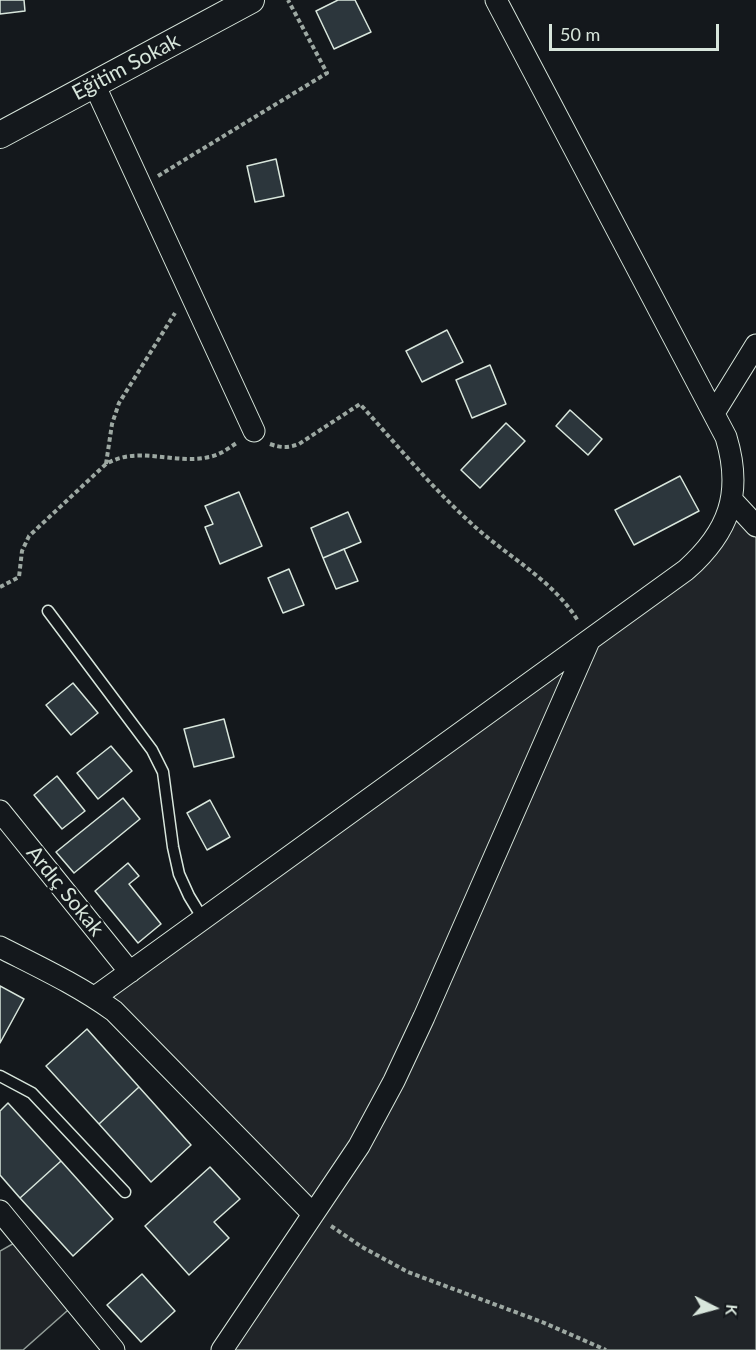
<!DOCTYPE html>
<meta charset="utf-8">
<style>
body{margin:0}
#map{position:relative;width:756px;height:1350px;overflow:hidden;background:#14181c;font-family:Lato,sans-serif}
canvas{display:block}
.north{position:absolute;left:684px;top:1278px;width:60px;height:60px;-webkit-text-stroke:4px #14181c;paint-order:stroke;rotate:96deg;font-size:16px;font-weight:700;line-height:24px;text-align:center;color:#d8e6dc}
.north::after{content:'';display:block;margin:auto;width:21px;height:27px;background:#d8e6dc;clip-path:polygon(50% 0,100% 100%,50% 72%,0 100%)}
.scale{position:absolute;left:549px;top:24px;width:170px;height:27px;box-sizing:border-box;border:3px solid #d8e6dc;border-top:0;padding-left:8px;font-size:18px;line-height:21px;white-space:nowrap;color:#d8e6dc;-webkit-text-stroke:4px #14181c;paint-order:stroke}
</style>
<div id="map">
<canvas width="756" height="1350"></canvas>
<div class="north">K</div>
<div class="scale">50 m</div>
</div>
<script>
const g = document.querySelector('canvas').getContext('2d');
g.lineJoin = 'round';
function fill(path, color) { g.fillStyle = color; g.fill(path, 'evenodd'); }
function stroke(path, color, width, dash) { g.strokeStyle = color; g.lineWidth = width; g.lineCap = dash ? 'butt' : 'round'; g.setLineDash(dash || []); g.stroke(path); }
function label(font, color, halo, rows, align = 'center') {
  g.font = font + ' Lato,sans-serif'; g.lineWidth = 4.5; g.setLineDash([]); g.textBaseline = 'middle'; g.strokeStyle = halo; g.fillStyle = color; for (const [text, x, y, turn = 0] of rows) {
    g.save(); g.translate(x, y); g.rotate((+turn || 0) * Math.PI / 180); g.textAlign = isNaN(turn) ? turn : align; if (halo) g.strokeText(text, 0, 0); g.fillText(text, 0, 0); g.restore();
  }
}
const green = new Path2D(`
 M732,500L756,526V1350H222L312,1214L95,997L686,570Z
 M23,1238L76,1303L23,1350H0V1251Z`);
const building = new Path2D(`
 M0,0H24L25,11L0,14Z
 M338,0H355L371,32L334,49L316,11Z
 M276,159L284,196L255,202L247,166Z
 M447,330L463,362L422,382L406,351Z
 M490,365L506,404L472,418L456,380Z
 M570,410L602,439L588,455L556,426Z
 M506,423L525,441L480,488L461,470Z
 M680,476L699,511L634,545L615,510Z
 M239,492L262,546L220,564L205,527L213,524L205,506Z
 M348,512L361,542L323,558L311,528Z
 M344,549L358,581L336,589L323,558Z
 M289,569L304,605L283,613L268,578Z
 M73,683L98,713L71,735L46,705Z
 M224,719L234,757L194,767L184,729Z
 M111,746L132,771L98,799L77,773Z
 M57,776L85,811L62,829L34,795Z
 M123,798L140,819L74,873L56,852Z
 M210,800L230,837L207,850L187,813Z
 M128,863L139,876L129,884L161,924L138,943L95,891Z
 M0,986L24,999L0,1043Z
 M87,1029L139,1087L99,1124L46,1066Z
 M139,1087L191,1145L151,1182L99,1124Z
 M8,1103L61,1161L20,1198L0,1175V1111Z
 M61,1161L113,1219L73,1256L20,1198Z
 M210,1167L240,1199L214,1222L229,1238L189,1275L145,1226Z
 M142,1274L175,1311L141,1342L107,1305Z`);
const path = new Path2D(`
 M158,176L327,73L288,0
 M270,444C281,448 288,448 299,444L360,404C397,445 432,488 473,525C508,557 553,580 578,621
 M106,464L112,424L119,403L175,313
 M0,587L19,577L22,551L29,536L106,464C138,445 175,465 209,457C220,455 229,448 238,442
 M331,1226L362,1247L408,1272L542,1322L606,1350`);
const service = new Path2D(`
 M48,611L152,750L163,772L173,847L179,874L189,896L203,919
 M0,1076L32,1093L125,1192`);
const minor = new Path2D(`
 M94,84L254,431
 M714,413L756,345
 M732,500L756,526
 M0,811L130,972
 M0,947C39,967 78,985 114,1011L313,1214
 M95,997L686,570C729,532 743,493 726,437L496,0
 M0,1211L114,1350
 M222,1350L359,1146L394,1081L424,1017L589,641`);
const tertiary = new Path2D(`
 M0,135L251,0`);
const streetNames = [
 ["Eğitim Sokak",126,67,-28],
 ["Ardıç Sokak",65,891,51]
];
fill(green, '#202428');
stroke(green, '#939e99', 1.5);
fill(building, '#2c363c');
stroke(building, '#d8e6dc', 1.5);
stroke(service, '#d8e6dc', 13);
stroke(minor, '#d8e6dc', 23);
stroke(tertiary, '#d8e6dc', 28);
stroke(path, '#9da8a2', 4, [4.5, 3]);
stroke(service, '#14181c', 10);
stroke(minor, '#14181c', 21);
stroke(tertiary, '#14181c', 26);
label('21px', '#d8e6dc', '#14181c', streetNames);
</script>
